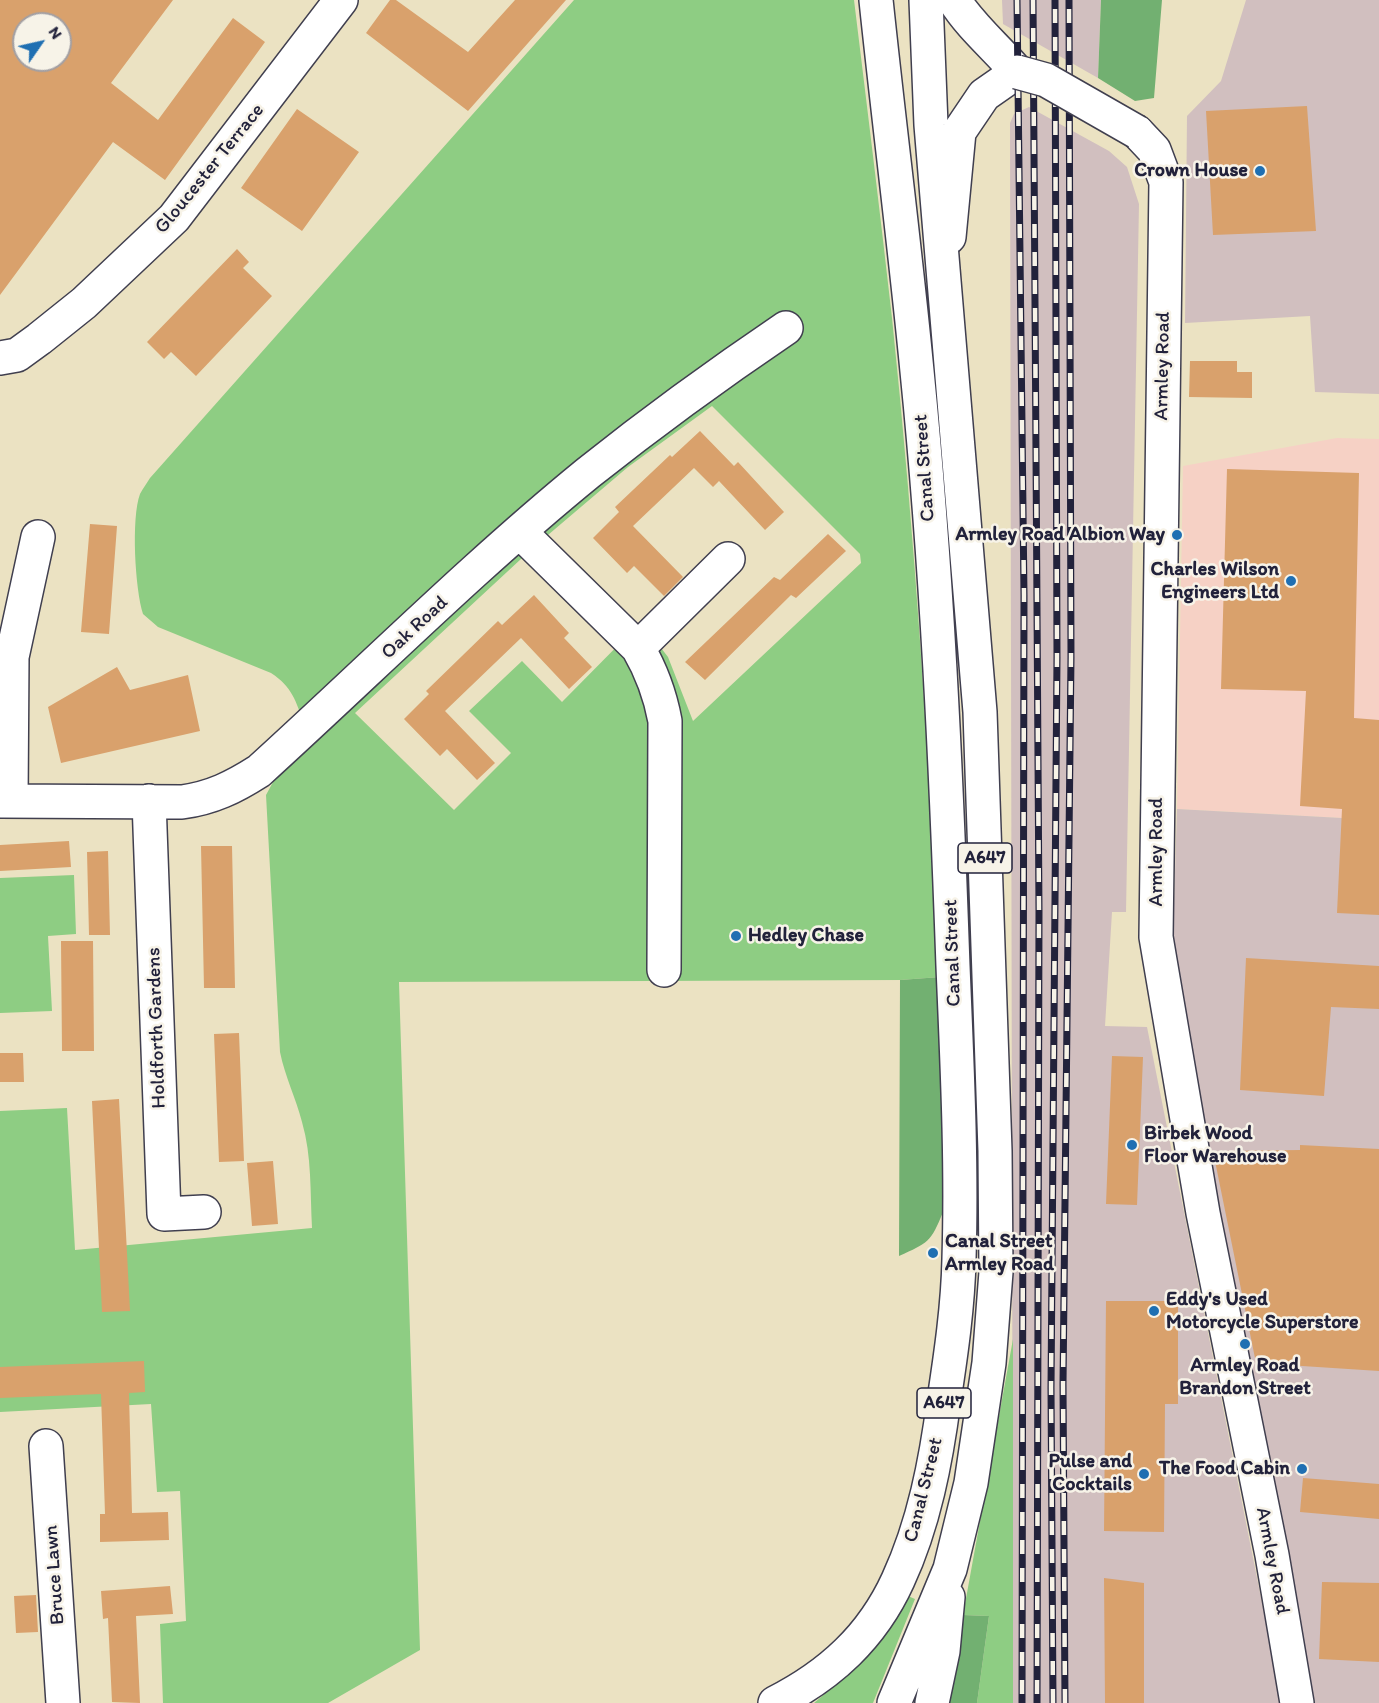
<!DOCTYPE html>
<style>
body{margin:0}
#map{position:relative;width:1379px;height:1703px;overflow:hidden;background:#ebe2c2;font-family:Itim,sans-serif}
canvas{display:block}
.north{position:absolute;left:12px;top:12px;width:60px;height:60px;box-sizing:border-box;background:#f7f3e8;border:2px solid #a29fa3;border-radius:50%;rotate:56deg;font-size:16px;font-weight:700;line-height:24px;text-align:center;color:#22223b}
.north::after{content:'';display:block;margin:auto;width:21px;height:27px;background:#1f6fb2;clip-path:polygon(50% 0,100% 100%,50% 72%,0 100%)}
</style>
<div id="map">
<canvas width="1379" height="1703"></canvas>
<div class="north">N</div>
</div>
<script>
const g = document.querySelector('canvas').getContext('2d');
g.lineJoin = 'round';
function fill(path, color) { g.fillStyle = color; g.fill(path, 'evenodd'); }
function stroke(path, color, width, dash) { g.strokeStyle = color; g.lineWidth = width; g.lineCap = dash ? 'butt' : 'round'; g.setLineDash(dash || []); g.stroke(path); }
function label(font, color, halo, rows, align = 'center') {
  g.font = font + ' Itim,sans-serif'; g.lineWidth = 5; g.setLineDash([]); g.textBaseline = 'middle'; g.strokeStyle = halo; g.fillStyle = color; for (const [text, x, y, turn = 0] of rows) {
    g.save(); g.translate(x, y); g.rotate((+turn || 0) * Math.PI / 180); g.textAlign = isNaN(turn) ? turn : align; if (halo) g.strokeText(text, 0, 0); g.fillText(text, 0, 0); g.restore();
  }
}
const built = new Path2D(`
 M1337,438L1379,439V820L1177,809L1183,466Z`);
const industrial = new Path2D(`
 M1002,0H1101L1098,78L1003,24Z
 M1246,0H1379V394L1315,392L1310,316L1185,323L1187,116L1221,81Z
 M1029,107L1109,151L1127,167L1139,204L1126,912H1112L1105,1026L1147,1027L1282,1703H1013L1010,123L1014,114Z
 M1177,809L1379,820V1703H1315L1229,1277L1173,936Z`);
const green = new Path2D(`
 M574,0H854C867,106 880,212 892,318C915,537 929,757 940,977L900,980L399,982L420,1650L328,1703H163L160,1624L186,1621L180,1491L157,1492L151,1404L0,1412V1111L67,1108L75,1250L312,1228C310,1193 312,1156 302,1122C296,1098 285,1077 280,1052L266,795L304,725C296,700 292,687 271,673L158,627L143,614C135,589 131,518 140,494C143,488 147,483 150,478ZM712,406L860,554L861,563L693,721L668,657L641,622L562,702L522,661L469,711L511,753L454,810L355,713L535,546L628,467Z
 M74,875L76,934L48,936L52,1011L0,1013V878Z
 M1013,1339V1703H977L989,1616L963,1615Z
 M908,1596L915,1599L873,1703H814L855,1668L882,1636Z`);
const forest = new Path2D(`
 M1101,0H1162L1154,98L1135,101L1098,78Z
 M940,977L943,1212C931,1242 928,1243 899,1256L900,980Z
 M963,1615L989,1616L977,1703H946Z`);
const building = new Path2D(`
 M0,0H173L111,83L158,120L233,18L265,42L165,180L113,142L0,295ZM24,24H60V60H24Z
 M390,0H396L468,52L515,0H566L468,111L366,33Z
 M1307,106L1316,231L1213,235L1206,111Z
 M297,109L359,152L302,231L241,188Z
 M237,249L249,262L243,268L272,296L196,376L171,352L164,359L147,342Z
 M1190,361H1237V372H1252V398L1189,397Z
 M700,431L734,466L738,462L784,512L765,530L719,481L713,487L694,468L633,526L683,577L664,596L634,566L627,573L593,538L619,512L615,507L670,455L672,457Z
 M1227,469L1359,473L1354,718L1379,720V915L1337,913L1342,809L1300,806L1306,691L1221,689Z
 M90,524L117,526L109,634L81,632Z
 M828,534L846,551L796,598L791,595L705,680L685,662L774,577L780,580Z
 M534,595L569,633L564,638L592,667L569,689L521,638L445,711L495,763L477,780L447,749L440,756L404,719L429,694L426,691L498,621L502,625Z
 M117,667L130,690L188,675L200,731L61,763L48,707Z
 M69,841L71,867L0,871V845Z
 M201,846H232L235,988H204Z
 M108,851L110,935H89L87,852Z
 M61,941H93L94,1051H62Z
 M1246,958L1379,966V1009L1331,1007L1324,1096L1240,1090Z
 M239,1033L244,1161L219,1162L214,1034Z
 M0,1053H23L24,1082H0Z
 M1112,1056L1143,1057L1137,1205L1106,1204Z
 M119,1099L130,1311L102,1312L92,1101Z
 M1300,1145L1379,1149V1371L1256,1363L1215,1161L1225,1151L1300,1150Z
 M273,1161L278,1224L252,1226L247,1163Z
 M1106,1301H1178V1404H1165L1164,1532L1104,1531Z
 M144,1361L145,1392L129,1393L132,1513L168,1512L169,1540L100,1542V1514H105L101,1394L0,1398V1367Z
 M1303,1478L1379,1484V1519L1300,1512Z
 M1104,1578L1144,1583V1703H1105Z
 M1322,1582L1379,1583V1662L1319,1659Z
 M170,1586L173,1614L136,1616L140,1703L112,1702L108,1618L103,1619L101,1591Z
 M36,1595L38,1632L16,1633L14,1596Z`);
const minor = new Path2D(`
 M1137,132L1154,150L1166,182L1156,937L1203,1213L1272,1555L1297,1703
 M949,237L959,132L984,95L1017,72C996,47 972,28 954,0
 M0,358L17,355L39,339L84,303L174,218L341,0
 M520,532L638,648C652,672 660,694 665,721L664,970
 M638,648L728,559
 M0,801L182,802C212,798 234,787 259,771C368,672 474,566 588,473C652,422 718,374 786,328
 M11,801L12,657L38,537
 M149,801L164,1214L204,1212
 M46,1446L63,1703`);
const major = new Path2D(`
 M775,1703C830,1675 872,1637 898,1580C924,1524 936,1461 944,1400C951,1354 958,1306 959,1259C962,1161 957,1063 953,966C946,767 937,569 917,371C905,247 889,124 876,0
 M894,1703L950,1569L971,1483L989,1363L996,1272L995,1151L980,712L931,125L926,0
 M932,1703L943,1651L948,1597`);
const rail = new Path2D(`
 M1017,0L1024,595L1022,1703
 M1033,0L1039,910L1037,1703
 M1053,1703L1051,1387L1057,657L1055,0
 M1065,1703L1063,1384L1071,657L1069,0`);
const minorBridge = new Path2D(`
 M1017,72L1046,80L1137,132`);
const markers = [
 [1260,171,6,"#1f6fb2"],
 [1177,535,6,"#1f6fb2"],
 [1291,581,6,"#1f6fb2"],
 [736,936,6,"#1f6fb2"],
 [1132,1145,6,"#1f6fb2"],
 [933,1253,6,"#1f6fb2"],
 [1154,1311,6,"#1f6fb2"],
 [1245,1344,6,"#1f6fb2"],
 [1302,1469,6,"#1f6fb2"],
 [1144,1474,6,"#1f6fb2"]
];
const shields = [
 [985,858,54],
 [944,1403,54]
];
const shieldNames = [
 ["A647",985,858],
 ["A647",944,1403]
];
const streetNames = [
 ["Gloucester Terrace",210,169,-51],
 ["Armley Road",1163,366,-89],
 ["Canal Street",925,468,-94],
 ["Oak Road",415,628,-43],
 ["Armley Road",1157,852,-90],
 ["Canal Street",953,953,-92],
 ["Holdforth Gardens",157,1028,-92],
 ["Canal Street",924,1490,-76],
 ["Armley Road",1272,1561,79],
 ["Bruce Lawn",55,1575,-94]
];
const poiNames = [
 ["Crown House",1248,171],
 ["Armley Road Albion Way",1165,535],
 ["Charles Wilson",1279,570],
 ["Engineers Ltd",1279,593],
 ["Hedley Chase",748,936,"left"],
 ["Birbek Wood",1144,1134,"left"],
 ["Floor Warehouse",1144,1157,"left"],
 ["Canal Street",945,1242,"left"],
 ["Armley Road",945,1265,"left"],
 ["Eddy's Used",1166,1300,"left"],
 ["Motorcycle Superstore",1166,1323,"left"],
 ["Armley Road",1245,1366,"center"],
 ["Brandon Street",1245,1389,"center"],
 ["Pulse and",1132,1462],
 ["Cocktails",1132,1485],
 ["The Food Cabin",1290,1469]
];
fill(built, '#f6d1c5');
fill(industrial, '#d1bfbf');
fill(green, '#8ecd83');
fill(forest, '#72b071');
fill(building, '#d9a16c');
stroke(minor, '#403f4f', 36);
stroke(major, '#403f4f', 36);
stroke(minor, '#fff', 33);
stroke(major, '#fff', 33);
stroke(rail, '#22223b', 7);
stroke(rail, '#f7f3e8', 4.5, [14]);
stroke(minorBridge, '#403f4f', 36, []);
stroke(minorBridge, '#fff', 33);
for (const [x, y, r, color] of markers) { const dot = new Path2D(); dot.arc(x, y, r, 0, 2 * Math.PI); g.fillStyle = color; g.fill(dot); stroke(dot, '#f7f3e8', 2); }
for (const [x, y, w] of shields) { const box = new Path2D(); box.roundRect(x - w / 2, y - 15, w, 30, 4.5); g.fillStyle = '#f7f3e8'; g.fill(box); stroke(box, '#22223b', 1.5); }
label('bold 18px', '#22223b', null, shieldNames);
label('20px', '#22223b', '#f7f3e8', streetNames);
label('bold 20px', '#22223b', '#f7f3e8', poiNames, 'right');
</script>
